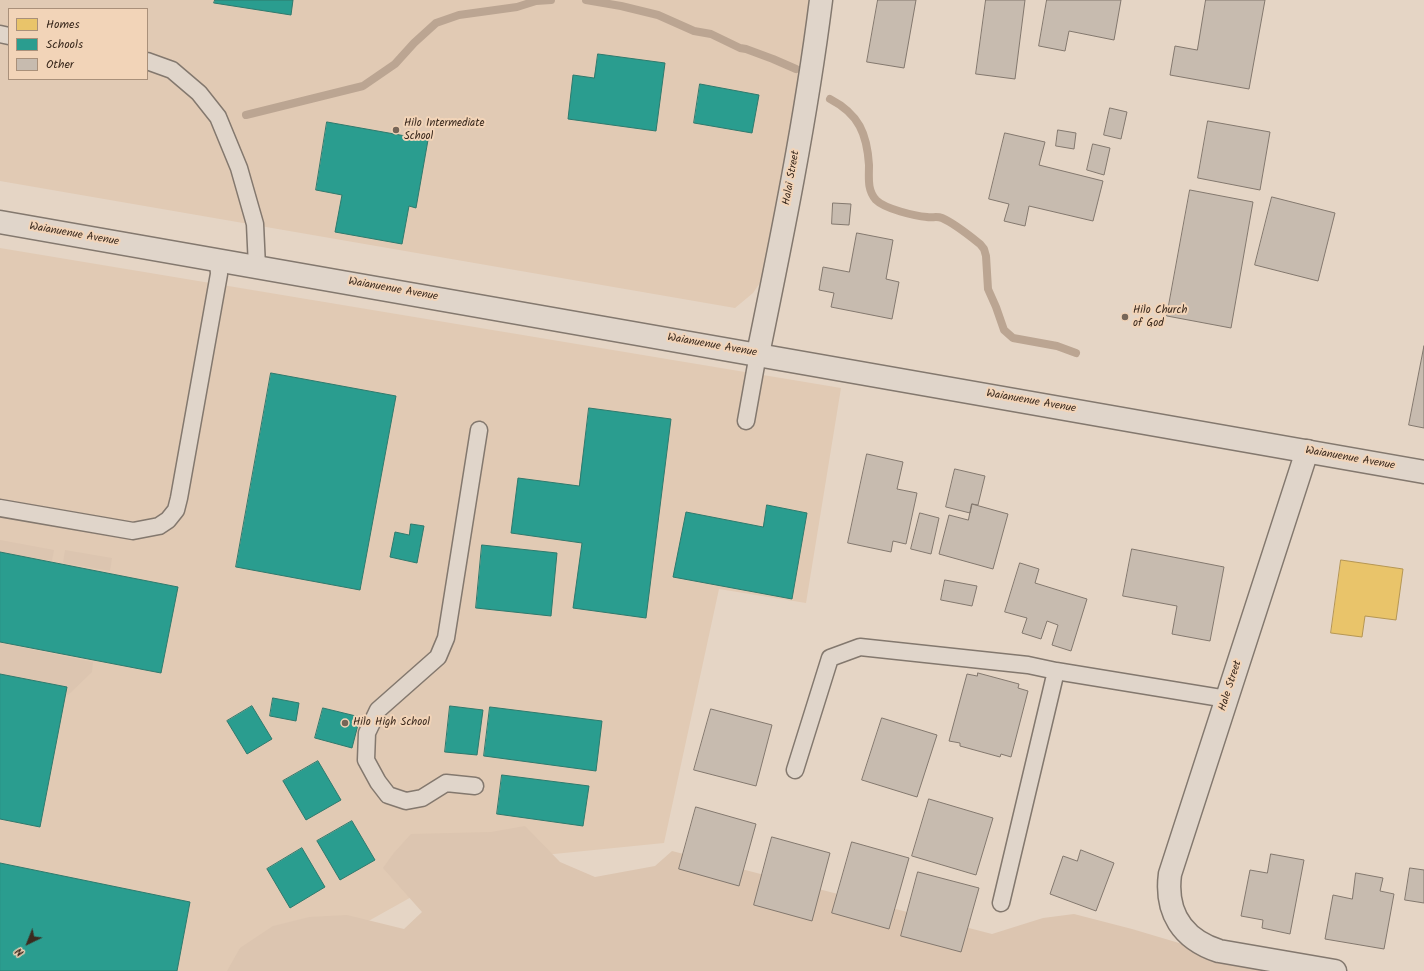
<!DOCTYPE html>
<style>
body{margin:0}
#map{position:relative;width:1424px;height:971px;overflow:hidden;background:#e5d5c5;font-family:Kalam,sans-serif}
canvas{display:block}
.legend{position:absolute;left:8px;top:8px;width:140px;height:72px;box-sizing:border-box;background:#f2d4b8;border:1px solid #a9907a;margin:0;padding:5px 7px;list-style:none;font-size:12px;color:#3b2a1e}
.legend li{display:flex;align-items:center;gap:8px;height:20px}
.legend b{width:20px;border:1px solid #a9907a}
.north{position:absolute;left:8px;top:923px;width:40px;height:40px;-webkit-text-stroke:3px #f2d4b8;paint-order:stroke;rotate:223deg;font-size:11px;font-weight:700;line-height:16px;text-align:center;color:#3b2a1e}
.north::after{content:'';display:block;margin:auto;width:14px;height:18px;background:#3b2a1e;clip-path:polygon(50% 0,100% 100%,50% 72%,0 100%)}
</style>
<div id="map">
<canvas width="1424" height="971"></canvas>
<ul class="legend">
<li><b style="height:11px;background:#e9c46a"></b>Homes</li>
<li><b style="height:11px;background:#2a9d8f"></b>Schools</li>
<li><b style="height:11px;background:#c7bbaf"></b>Other</li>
</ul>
<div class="north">N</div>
</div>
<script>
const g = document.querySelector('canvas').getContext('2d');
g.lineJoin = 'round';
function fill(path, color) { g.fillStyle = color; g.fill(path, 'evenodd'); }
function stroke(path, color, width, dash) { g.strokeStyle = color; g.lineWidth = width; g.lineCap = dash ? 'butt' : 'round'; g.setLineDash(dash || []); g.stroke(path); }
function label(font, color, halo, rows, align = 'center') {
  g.font = font + ' Kalam,sans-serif'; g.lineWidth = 4; g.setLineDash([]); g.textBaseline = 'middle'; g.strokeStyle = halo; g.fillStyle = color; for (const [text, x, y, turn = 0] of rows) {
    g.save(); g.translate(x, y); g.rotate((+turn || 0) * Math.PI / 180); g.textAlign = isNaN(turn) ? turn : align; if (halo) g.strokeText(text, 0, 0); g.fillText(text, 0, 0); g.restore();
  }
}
const built = new Path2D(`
 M0,0H812L770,268L753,293L735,308L0,181ZM9,9H147V79H9Z
 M0,248L841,388L806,603L719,589L664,843L474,862L279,971H0Z`);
const green = new Path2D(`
 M0,540L54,550L52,561L0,552Z
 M65,550L112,558L110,571L63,563Z
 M0,643L93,662L92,672L68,695H66L67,688L0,674Z
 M525,826L560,862L595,877L655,866L672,851L992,934L1043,918L1074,914L1132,929L1273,971H227L240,948L273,926L309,917L347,915L404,929L422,912L383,868L393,854L411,834L491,832Z`);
const homes = new Path2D(`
 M1341,560L1403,569L1396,620L1365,616L1362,637L1331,633Z`);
const schools = new Path2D(`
 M215,0H293L291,15L214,3Z
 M598,54L665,63L656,131L568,119L573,75L594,78Z
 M700,84L759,95L752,133L694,123Z
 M327,122L428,140L416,208L409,206L402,244L335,232L342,195L316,190Z
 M271,373L396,396L360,590L236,567Z
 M589,408L671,419L646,618L573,608L582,543L511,533L518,478L579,486Z
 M767,505L807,513L792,599L673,577L686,512L763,527Z
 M411,524L424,526L417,563L390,557L395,532L409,535Z
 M482,545L557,553L551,616L476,608Z
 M0,552L178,587L161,673L0,642Z
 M0,674L67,687L40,827L0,819Z
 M273,698L299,703L296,721L270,716Z
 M252,706L272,739L247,754L227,721Z
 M450,706L483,710L477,755L445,752Z
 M490,707L602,721L596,771L484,756Z
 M323,708L360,717L352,748L315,738Z
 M318,761L341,800L306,820L283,781Z
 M502,775L589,786L583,826L497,814Z
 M352,821L375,860L340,880L317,841Z
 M302,848L325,887L290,908L267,869Z
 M0,863L190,902L177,971H0Z`);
const stream = new Path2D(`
 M586,0L621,6L658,15L694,31L711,34L740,48L746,49L773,59L796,69
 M830,99C859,114 867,134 869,165C869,178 867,190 876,200C885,209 915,216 927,217C932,218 937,216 942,218C954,223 970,236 980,244L984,249L986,256L988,289L996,307L1004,330L1013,338L1057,346L1076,353
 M246,115L363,86L395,64L414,43L436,23L459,15L517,7L536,1L551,0`);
const building = new Path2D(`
 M878,0H916L904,68L867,62Z
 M986,0H1025L1015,79L976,74Z
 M1047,0H1121L1114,40L1069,31L1065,51L1039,46Z
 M1206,0H1265L1249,89L1170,75L1175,46L1197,50Z
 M1110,108L1127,112L1121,139L1104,135Z
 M1208,121L1270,132L1260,190L1198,178Z
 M1058,130L1076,133L1074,149L1056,146Z
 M1005,133L1045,142L1039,165L1103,181L1093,221L1029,206L1025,226L1004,221L1009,204L989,199Z
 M1093,144L1110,148L1104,175L1087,170Z
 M1190,190L1253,202L1231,328L1167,316Z
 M1272,197L1335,213L1318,281L1255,265Z
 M833,203L851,204L849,225L832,224Z
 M857,233L893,240L886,279L899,282L892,319L831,307L834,293L819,290L823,267L849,272Z
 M1424,346V428L1409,425Z
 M867,454L903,462L897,489L917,493L906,544L893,541L891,552L848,543Z
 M955,469L985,476L978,505L972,504L970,513L946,507Z
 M972,504L1008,514L993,569L939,554L949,515L968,520Z
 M920,513L939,518L931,554L911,549Z
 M1132,549L1224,567L1210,641L1172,634L1177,606L1123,596Z
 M1020,563L1039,569L1035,583L1087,599L1071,651L1052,645L1058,625L1047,621L1041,639L1022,633L1027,618L1005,612Z
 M945,580L977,586L972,606L941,600Z
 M978,673L1019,684L1018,688L1028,691L1011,757L1001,754L1000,757L960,746V743L949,741L967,674L977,676Z
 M711,709L772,725L756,786L694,770Z
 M882,718L937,735L917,797L862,780Z
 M929,799L993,818L976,875L912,856Z
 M696,807L756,824L739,886L679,869Z
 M772,837L830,853L812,921L754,905Z
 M852,842L909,858L889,929L832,913Z
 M1081,850L1114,863L1096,911L1050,894L1063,856L1077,861Z
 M1271,854L1304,860L1290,934L1262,928L1263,920L1241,916L1250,870L1267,873Z
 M1410,868L1424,870V903L1405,900Z
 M918,872L979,888L961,952L901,936Z
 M1356,873L1383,878L1380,891L1394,894L1384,949L1325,939L1333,895L1352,899Z`);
const lane = new Path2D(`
 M0,34L9,36
 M147,61L172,70L199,93L218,117L239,168L255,224L257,267
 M746,421L758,354
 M0,508L133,531L159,526L168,520L176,510L179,498L219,274L218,260
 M795,770L830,658L860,647L1028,665L1056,671L1227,699
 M475,786L446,783L422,798L406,801L388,795L378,782L366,760L367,733L378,710L438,657L446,638L479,430
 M1001,903L1056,671`);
const street = new Path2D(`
 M758,354C782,237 806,119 821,0
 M1307,451L1170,874C1165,912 1182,939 1219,951L1335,971`);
const secondary = new Path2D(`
 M0,222L1424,472`);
const markers = [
 [396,130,4,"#766658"],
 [1125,317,4,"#766658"],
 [345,723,4,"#766658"]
];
const poiNames = [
 ["Hilo Intermediate",404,124],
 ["School",404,137],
 ["Hilo Church",1133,311],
 ["of God",1133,324],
 ["Hilo High School",353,723]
];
const streetNames = [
 ["Halai Street",792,178,-80],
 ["Waianuenue Avenue",74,235,10],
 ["Waianuenue Avenue",393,290,10],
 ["Waianuenue Avenue",712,346,10],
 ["Waianuenue Avenue",1031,402,10],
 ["Waianuenue Avenue",1350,459,10],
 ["Hale Street",1231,686,-72]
];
fill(built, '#e1cab4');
fill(green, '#dcc5b0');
fill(homes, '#e9c46a');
stroke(homes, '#b59653', 1);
fill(schools, '#2a9d8f');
stroke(schools, '#2f7a6d', 1);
stroke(stream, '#bba592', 8);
fill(building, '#c7bbaf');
stroke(building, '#83786e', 1);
stroke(lane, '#83786e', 19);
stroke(street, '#83786e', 25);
stroke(secondary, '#83786e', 25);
stroke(lane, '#e0d5ca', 16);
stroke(street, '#e0d5ca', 22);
stroke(secondary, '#e0d5ca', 22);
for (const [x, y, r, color] of markers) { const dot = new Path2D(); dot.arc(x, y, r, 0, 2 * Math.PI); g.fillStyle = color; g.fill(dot); stroke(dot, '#f2d4b8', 1.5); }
label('11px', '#3b2a1e', '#f2d4b8', poiNames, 'left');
label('11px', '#3b2a1e', '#f2d4b8', streetNames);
</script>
